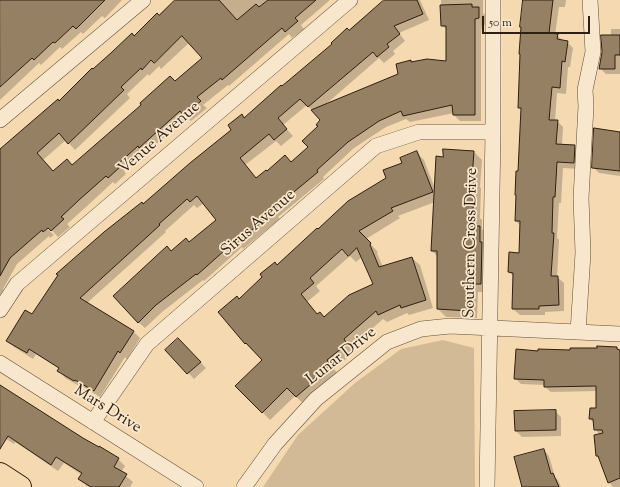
<!DOCTYPE html>
<style>
body{margin:0}
#map{position:relative;width:620px;height:487px;overflow:hidden;background:#f5dab1;font-family:"Sorts Mill Goudy",serif}
canvas{display:block}
.scale{position:absolute;left:482px;top:16px;width:108px;height:18px;box-sizing:border-box;border:2px solid #2f1f10;border-top:0;padding-left:5px;font-size:12px;line-height:14px;white-space:nowrap;color:#2f1f10;-webkit-text-stroke:3px #f8e7cc;paint-order:stroke}
</style>
<div id="map">
<canvas width="620" height="487"></canvas>
<div class="scale">50 m</div>
</div>
<script>
const g = document.querySelector('canvas').getContext('2d');
g.lineJoin = 'round';
function fill(path, color) { g.fillStyle = color; g.fill(path, 'evenodd'); }
function stroke(path, color, width, dash) { g.strokeStyle = color; g.lineWidth = width; g.lineCap = dash ? 'butt' : 'round'; g.setLineDash(dash || []); g.stroke(path); }
function label(font, color, halo, rows, align = 'center') {
  g.font = font + ' "Sorts Mill Goudy",serif'; g.lineWidth = 3.5; g.setLineDash([]); g.textBaseline = 'middle'; g.strokeStyle = halo; g.fillStyle = color; for (const [text, x, y, turn = 0] of rows) {
    g.save(); g.translate(x, y); g.rotate((+turn || 0) * Math.PI / 180); g.textAlign = isNaN(turn) ? turn : align; if (halo) g.strokeText(text, 0, 0); g.fillText(text, 0, 0); g.restore();
  }
}
const green = new Path2D(`
 M443,340L474,348L475,487H263L298,435L355,383L401,349Z`);
const shadow = new Path2D(`
 M0,0H122L105,18L102,16L83,34L81,32L62,49L60,47L41,65L39,63L0,100Z
 M177,0H330L301,25L304,29L292,38L289,34L229,86L228,85L203,105L207,108L191,121L187,117L146,154L145,152L124,171L126,174L115,184L113,182L86,207L67,224L70,227L58,237L45,223L43,225L54,235L50,238L49,236L17,264L3,289L8,293L0,306V151L59,102ZM190,42L204,58L72,166L54,172L43,160L66,140L75,150L130,98L127,94L148,74L149,76L159,66L161,69Z
 M386,0H420L429,20L399,33L405,41L393,51L395,54L384,63L379,58L325,105L399,74L412,63L447,62V30L442,25L441,0H483V13L485,15V25H482L481,32V121H460L454,115V113L410,122L406,119L386,127L354,148L323,177L324,179L278,217L280,219L243,249L242,247L204,281L203,280L162,312L145,328L138,322L171,252L190,243L218,220L204,203L197,208L194,205L165,231L166,232L87,303L133,331L140,338L127,359L125,357L100,397L82,386L81,387L65,378L59,371L60,369L36,354L33,359L14,347L7,341L144,205ZM307,105L322,121L309,147L292,163L267,172L256,179L245,165L276,141L281,146L293,136L283,125Z
 M523,0H566L565,7H559L555,35H557L563,41L567,42L573,48L570,67H568L566,94L557,93L555,121H557L563,127L562,145L574,146L580,152V169L563,168L561,203H559L557,238L559,240L557,277L564,283V311L545,312V315H520L513,309L514,277L509,272L520,254L521,226L516,221L522,110L519,107L521,56L520,54Z
 M611,29H620V74H606L600,68L611,36Z
 M620,133V176L599,173L593,167Z
 M444,150L474,152L482,160L480,187L481,188L480,218L482,220V229L488,235L489,292H478L477,318L446,317L438,309V257L432,251L435,202L398,216L400,218L366,239L378,252L377,253L383,267L412,258L420,265L433,308L409,315L407,313L387,322L383,319L350,348L354,352L334,369L337,373L304,404L295,396L270,420L237,386L263,360L254,350L253,351L246,344L219,312L239,300L277,266L387,178L416,152L424,160L435,189L443,158ZM350,256L356,262L362,257L375,285L325,318L320,313L318,315L307,302L320,291L316,286Z
 M178,339L206,368L194,379L166,350Z
 M617,348L620,351V487H613L608,481L600,459L597,456L600,435L595,429L594,423L590,419L597,409V391L551,392L545,387V385L521,384L515,378L539,352Z
 M0,386L82,438L118,459L125,466L121,472L133,482L130,487H88L79,479L82,475L64,463L58,471L15,442L14,444L0,435Z
 M555,411L561,417V436L522,437L516,431Z
 M544,450L549,456L555,477L558,480L561,487H522Z`);
const building = new Path2D(`
 M0,0H105L76,29L73,26L55,43L53,42L34,60L32,58L0,87Z
 M175,0H219L237,20L256,4L259,7L268,0H316L295,18L298,21L285,32L282,28L222,80L221,78L197,97L201,101L183,115L180,111L139,148L138,146L118,164L120,167L108,178L106,176L79,200L61,217L64,219L51,231L48,228L43,232L42,230L10,258L0,276V149L58,99L59,101L92,68L93,69L112,52L132,33L134,36L157,13L159,15ZM182,36L202,58L175,81L170,76L140,103L141,105L72,165L67,159L53,171L37,153L59,133L68,144L124,90L121,87L141,68L142,70L151,60L154,63Z
 M384,0H417L423,14L394,26L400,34L387,44L389,47L377,57L373,52L308,107L300,99L278,118L287,129L274,140L269,134L240,158L256,178L266,170L267,171L285,155L291,162L308,147L302,141L318,126L316,125L320,120L311,110L398,74L396,64L411,60V62L427,59L446,61V26H441L440,5L472,4V7H479V18L475,19V115H453L452,105L403,116L401,111L379,121L348,142L317,170L318,172L272,210L274,212L236,243L234,242L197,275L196,274L156,305L138,323L113,296L167,246L171,251L186,238L189,242L216,220L197,196L190,202L187,199L159,224L160,225L80,298L134,331L120,353L118,351L94,391L75,380L74,381L57,371L59,368L29,349L27,353L6,341L25,310L32,314L58,275L56,274L104,232L142,202L143,204L190,163L231,130L228,125L242,114L244,118L281,85L282,86L332,44L331,43L347,28L349,30Z
 M523,0H553L549,33L558,34L557,39L568,41L565,62L562,61L560,88L552,87L549,120H558L556,144L575,145L574,163L557,162L555,197H553L552,233H554L551,276H558L559,305L539,306V309H512L513,273L508,272L509,252L519,253L520,221H515L516,195H515L516,171H518L521,108H518L520,54H519L521,27H520Z
 M601,35H620V55H615V69H599L602,52Z
 M594,128L620,132V171L592,168Z
 M443,149L474,151L472,179H474L473,211H475L474,226H480V242H482L481,284H470L469,311L437,309V251H431L436,156L443,157Z
 M417,151L433,192L391,208L393,211L359,231L371,243L370,245L379,267L412,257L426,300L401,308L400,305L378,315L376,311L344,339L347,344L327,360L330,365L311,381L312,383L296,397L287,388L262,413L235,386L262,360L246,343L245,344L218,312L237,296L239,299L262,277L260,274L275,262L277,265L317,228L318,229L348,201L386,178L383,170L402,163L400,158ZM357,248L373,284L349,295L324,317L320,312L317,314L301,294L314,283L310,278L342,249L348,256Z
 M178,338L201,362L187,374L165,350Z
 M597,346L617,347V349L620,350V478L608,483L598,456H596L594,435L603,433L602,430H594L593,419H589L590,408H596V386L544,387V380L514,379L516,349L538,351V349L570,350V348H597Z
 M0,385L83,438L99,447V446L119,458L114,467L127,474L119,487H91L78,479L82,473L56,457L51,465L8,436L0,449Z
 M556,410V430L515,431L514,411Z
 M544,449L551,474L553,473L559,487H522L514,457Z`);
const street = new Path2D(`
 M0,120L143,0
 M0,310L17,284L350,0
 M578,332L583,253L581,198L586,106L585,90L593,52L590,0
 M0,363L196,487
 M93,422L147,344L376,146L419,132H493
 M244,487L275,444L316,399L387,342L421,329L450,326L620,334
 M487,487L493,132V0`);
const highway = new Path2D(`
 M0,474L20,487`);
const streetNames = [
 ["Venue Avenue",160,139,-41],
 ["Sirus Avenue",259,224,-41],
 ["Southern Cross Drive",472,243,-89],
 ["Lunar Drive",342,357,-38],
 ["Mars Drive",107,410,32]
];
fill(green, '#d3ba96');
fill(shadow, '#0003');
fill(building, '#968064');
stroke(building, '#2f1f10', 1);
stroke(street, '#604e38', 16);
stroke(highway, '#2f1f10', 24);
stroke(street, '#f8e7cc', 15);
stroke(highway, '#f5dab1', 22);
label('16px', '#2f1f10', '#f8e7cc', streetNames);
</script>
